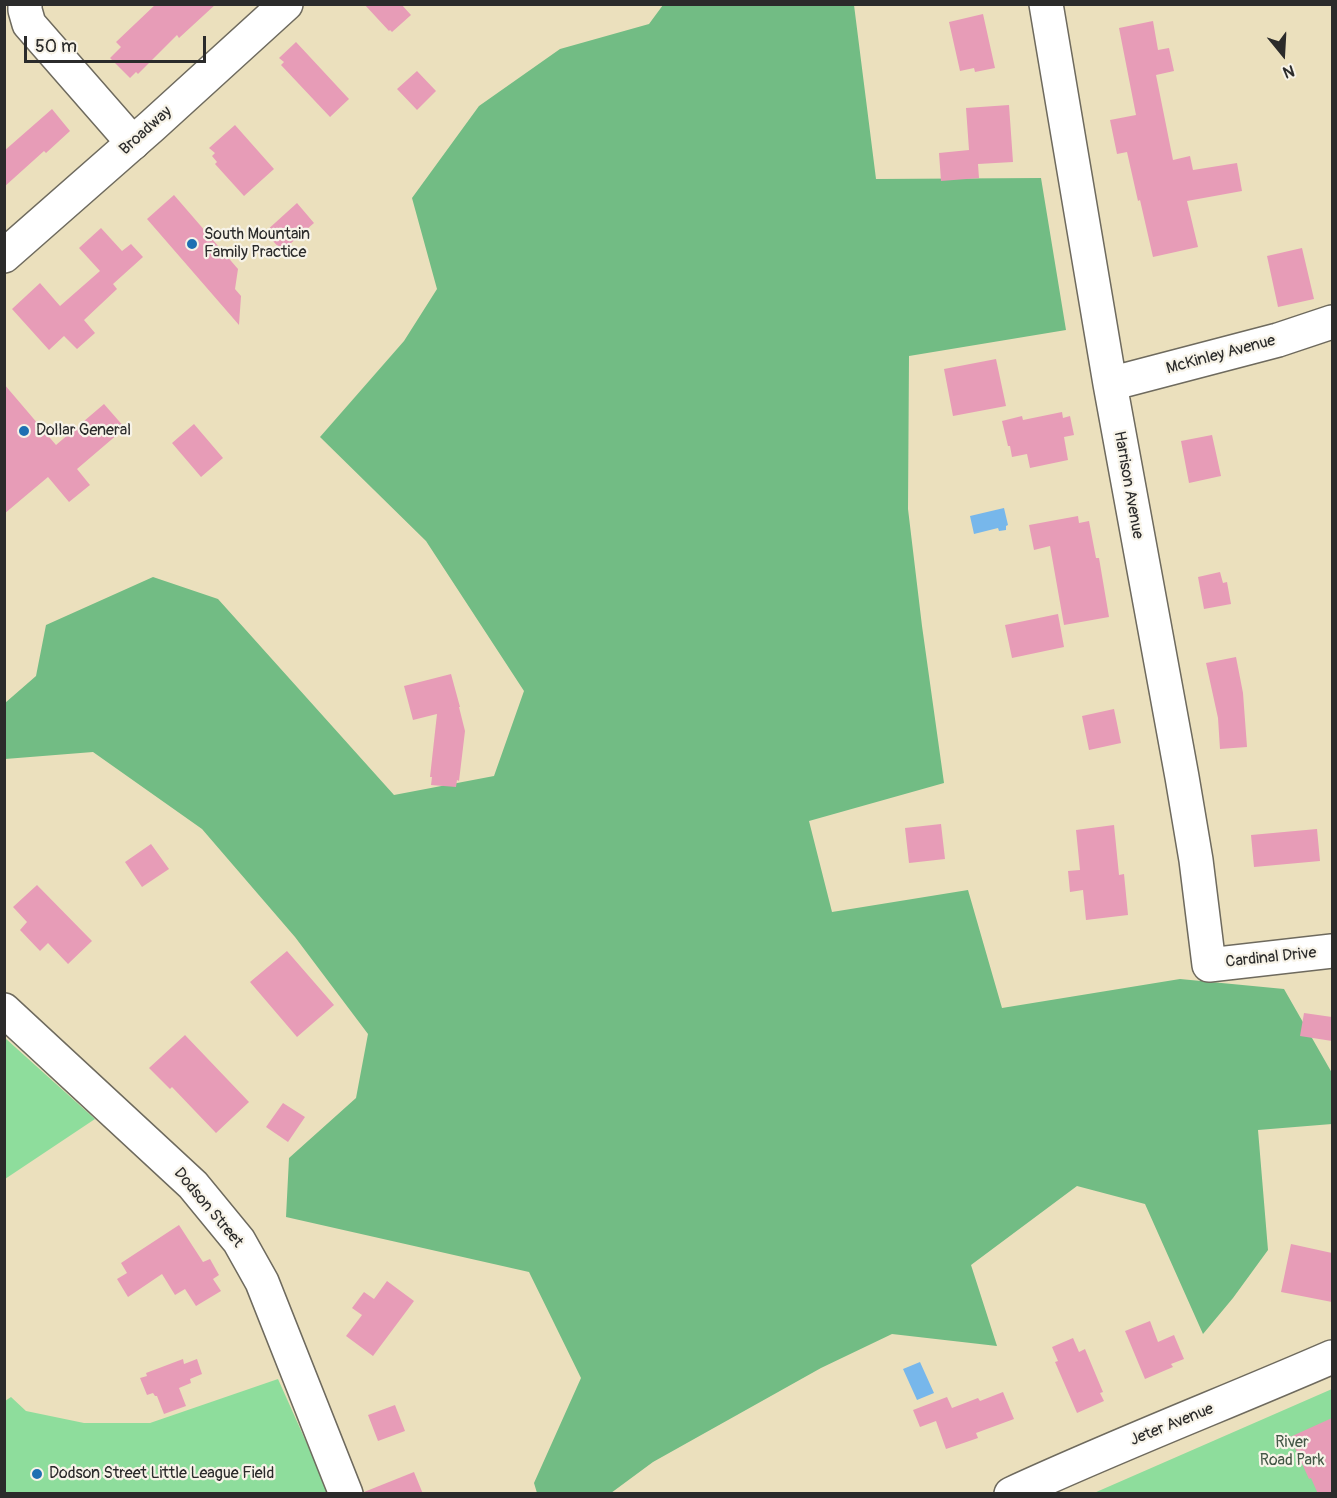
<!DOCTYPE html>
<style>
body{margin:0}
#map{position:relative;width:1337px;height:1498px;overflow:hidden;background:#ebe0bd;font-family:Pangolin,sans-serif}
canvas{display:block}
.frame{position:absolute;inset:0;border:6px solid #2b2b2b;pointer-events:none}
.north{position:absolute;left:1253px;top:24px;width:60px;height:60px;-webkit-text-stroke:4px #f7f3e8;paint-order:stroke;rotate:162deg;font-size:16px;font-weight:700;line-height:24px;text-align:center;color:#2b2b2b}
.north::after{content:'';display:block;margin:auto;width:21px;height:27px;background:#2b2b2b;clip-path:polygon(50% 0,100% 100%,50% 72%,0 100%)}
.scale{position:absolute;left:24px;top:36px;width:182px;height:27px;box-sizing:border-box;border:3px solid #2b2b2b;border-top:0;padding-left:8px;font-size:18px;line-height:21px;white-space:nowrap;color:#2b2b2b;-webkit-text-stroke:4px #f7f3e8;paint-order:stroke}
</style>
<div id="map">
<canvas width="1337" height="1498"></canvas>
<div class="frame"></div>
<div class="north">N</div>
<div class="scale">50 m</div>
</div>
<script>
const g = document.querySelector('canvas').getContext('2d');
g.lineJoin = 'round';
function fill(path, color) { g.fillStyle = color; g.fill(path, 'evenodd'); }
function stroke(path, color, width, dash) { g.strokeStyle = color; g.lineWidth = width; g.lineCap = dash ? 'butt' : 'round'; g.setLineDash(dash || []); g.stroke(path); }
function label(font, color, halo, rows, align = 'center') {
  g.font = font + ' Pangolin,sans-serif'; g.lineWidth = 4.5; g.setLineDash([]); g.textBaseline = 'middle'; g.strokeStyle = halo; g.fillStyle = color; for (const [text, x, y, turn = 0] of rows) {
    g.save(); g.translate(x, y); g.rotate((+turn || 0) * Math.PI / 180); g.textAlign = isNaN(turn) ? turn : align; if (halo) g.strokeText(text, 0, 0); g.fillText(text, 0, 0); g.restore();
  }
}
const green = new Path2D(`
 M5,1038L95,1119L5,1179Z
 M278,1379L329,1493L5,1494V1401L11,1397L26,1411L84,1423H150Z
 M1332,1389V1493H1094Z`);
const forest = new Path2D(`
 M663,5H854L876,179L1041,178L1066,330L909,356L908,509L922,626L944,783L809,821L832,912L968,890L1002,1008L1180,979L1284,989L1332,1073V1124L1258,1130L1268,1250L1233,1298L1203,1334L1145,1204L1077,1186L971,1265L997,1346L892,1334L821,1368L653,1462L611,1493H537L534,1483L581,1378L529,1272L286,1217L289,1158L356,1098L368,1034L295,937L202,829L93,752L5,759V703L36,676L46,625L153,577L218,599L394,795L494,776L524,691L426,541L320,437L404,341L437,289L412,198L479,106L560,49L649,24Z`);
const water = new Path2D(`
 M1004,508L1008,525L1006,526V530L999,531L998,528L974,534L970,516Z
 M920,1362L934,1393L917,1400L903,1369Z`);
const building = new Path2D(`
 M156,4H216L179,38L177,35L138,74L136,72L130,78L110,58L121,47L116,42Z
 M364,4H401L411,15L392,32L390,30L389,31Z
 M983,14L995,68L975,72L974,68L960,71L949,22Z
 M1153,21L1158,50L1169,48L1174,71L1156,75L1173,160L1190,156L1193,170L1237,163L1242,191L1187,201L1198,247L1153,257L1140,200L1138,201L1127,152L1117,154L1110,120L1136,115L1119,28Z
 M296,42L349,99L330,117L281,65L284,62L279,58Z
 M417,71L436,91L417,110L397,89Z
 M1009,105L1013,162L978,164L979,178L941,181L939,153L969,150L966,108Z
 M52,109L70,131L46,153L44,151L4,187V151Z
 M235,125L274,169L244,196L215,164L217,162L212,156L215,153L209,148Z
 M174,195L238,269L235,289L241,296L239,325L147,219Z
 M297,203L314,223L282,251L265,232Z
 M101,228L122,251L131,244L143,257L113,284L117,289L84,320L95,333L77,349L64,336L49,350L12,309L40,283L60,306L100,271L79,248Z
 M1302,248L1314,299L1278,307L1267,256Z
 M996,359L1006,406L953,416L944,369Z
 M4,384L56,445L104,404L125,428L77,469L90,485L69,502L48,477L4,514Z
 M1062,412L1063,418L1070,416L1074,435L1064,437L1068,460L1030,468L1027,454L1012,457L1010,446H1008L1002,421L1022,416L1023,420Z
 M194,424L223,458L201,477L172,443Z
 M1212,435L1221,476L1189,483L1181,441Z
 M1078,516L1079,523L1089,521L1096,558H1099L1109,617L1064,625L1050,546L1034,550L1029,525Z
 M1220,572L1223,583L1227,582L1231,604L1204,609L1198,577Z
 M1058,614L1064,647L1012,658L1005,625Z
 M1236,657L1243,693L1247,747L1220,749L1218,718L1206,663Z
 M451,674L460,707H459L465,731L459,781L457,780L456,787L431,785L432,777H430L437,714L413,720L404,686Z
 M1114,709L1121,743L1089,750L1082,716Z
 M941,824L945,859L909,863L905,828Z
 M1114,825L1119,875L1124,874L1128,915L1086,920L1083,890L1070,892L1068,871L1080,870L1076,830Z
 M1317,829L1320,861L1254,867L1251,835Z
 M151,844L169,869L142,887L125,862Z
 M37,885L92,941L68,964L48,943L40,951L20,930L27,922L13,907Z
 M287,951L334,1005L297,1037L250,982Z
 M1304,1013L1332,1017V1041L1300,1036Z
 M185,1035L249,1102L216,1133L172,1087L170,1089L149,1068Z
 M283,1103L305,1117L288,1142L266,1127Z
 M179,1225L203,1262L210,1259L219,1275L213,1279L221,1291L196,1306L185,1289L175,1295L162,1274L128,1297L117,1279L127,1273L121,1263Z
 M1291,1244L1332,1253V1302L1281,1292Z
 M387,1281L414,1301L373,1356L346,1336L362,1315L352,1308L364,1292L374,1299Z
 M1150,1321L1158,1342L1174,1335L1184,1359L1171,1364L1173,1367L1145,1379L1125,1331Z
 M1073,1338L1079,1352L1085,1349L1103,1392L1100,1393L1104,1401L1077,1413L1055,1362L1058,1361L1052,1347Z
 M183,1359L184,1364L197,1359L202,1374L190,1379L191,1383L179,1388L186,1406L164,1414L157,1396H155L153,1393L147,1395L140,1378L147,1376L146,1373Z
 M1003,1392L1014,1419L976,1433L978,1438L946,1449L936,1421L920,1427L913,1410L947,1397L952,1408L978,1398L980,1401Z
 M395,1405L405,1431L378,1441L368,1415Z
 M1332,1418V1494H1318L1311,1478L1309,1479L1290,1437Z
 M414,1472L423,1494H364V1492Z`);
const minor = new Path2D(`
 M25,4V10L29,24L133,143
 M1046,4L1110,384L1182,777L1196,860L1209,965L1332,951
 M1110,384L1278,340L1332,322
 M4,1010L193,1185L239,1241L262,1282L346,1494
 M1011,1494C1117,1445 1226,1403 1332,1357`);
const major = new Path2D(`
 M4,256L152,126L286,4`);
const markers = [
 [192,244,6,"#1f6fb2"],
 [24,431,6,"#1f6fb2"],
 [37,1474,6,"#1f6fb2"]
];
const streetNames = [
 ["Broadway",146,131,-42],
 ["McKinley Avenue",1221,355,-15],
 ["Harrison Avenue",1128,485,80],
 ["Cardinal Drive",1271,958,-6],
 ["Dodson Street",208,1208,50],
 ["Jeter Avenue",1172,1425,-22]
];
const poiNames = [
 ["South Mountain",204,235],
 ["Family Practice",204,253],
 ["Dollar General",36,431],
 ["Dodson Street Little League Field",49,1474]
];
const parkNames = [
 ["River",1292,1443],
 ["Road Park",1292,1461]
];
fill(green, '#8edd9c');
fill(forest, '#72bc84');
fill(water, '#77b7eb');
fill(building, '#e79cb7');
stroke(minor, '#6e6a5e', 36);
stroke(major, '#6e6a5e', 36);
stroke(minor, '#fff', 33);
stroke(major, '#fff', 33);
for (const [x, y, r, color] of markers) { const dot = new Path2D(); dot.arc(x, y, r, 0, 2 * Math.PI); g.fillStyle = color; g.fill(dot); stroke(dot, '#f7f3e8', 2); }
label('16px', '#2b2b2b', '#f7f3e8', streetNames);
label('16px', '#2b2b2b', '#f7f3e8', poiNames, 'left');
label('16px', '#445847', '#f7f3e8', parkNames);
</script>
